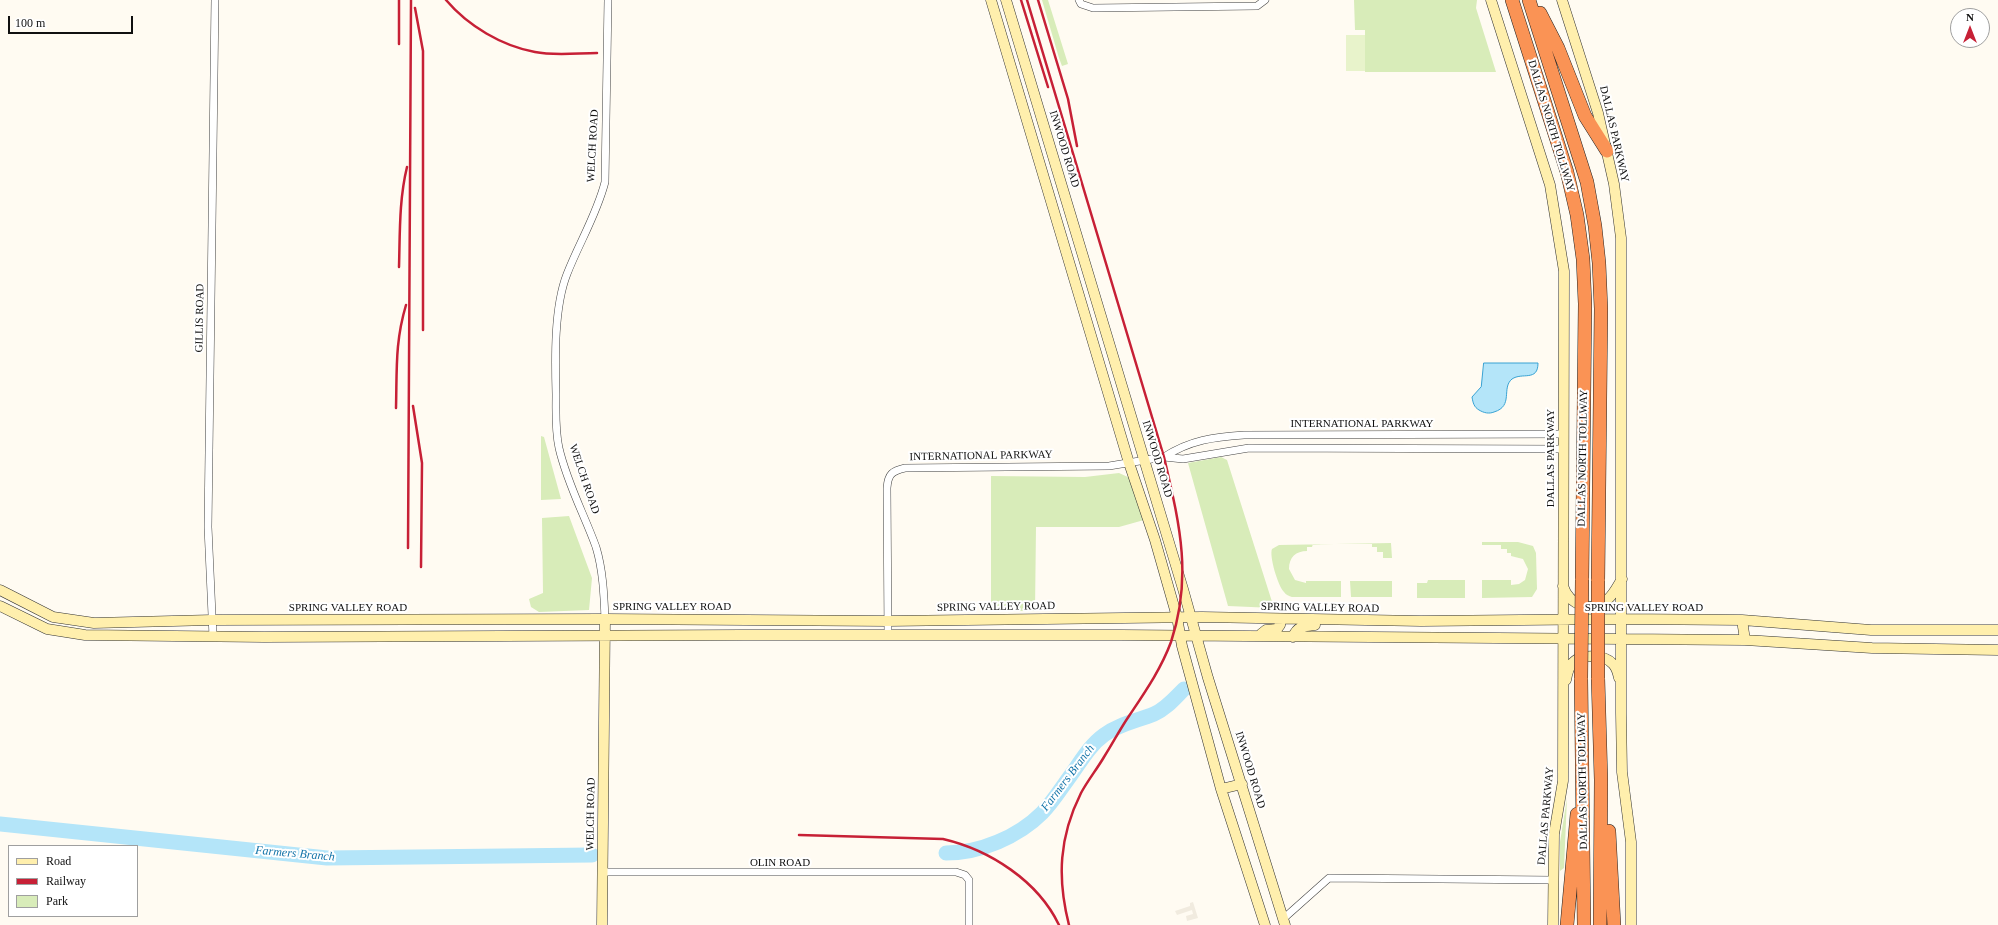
<!DOCTYPE html>
<style>
body{margin:0}
#map{position:relative;width:1998px;height:925px;overflow:hidden;background:#fffbf2;font-family:"Times New Roman",serif}
canvas{display:block}
.legend{position:absolute;left:8px;top:845px;width:130px;height:72px;box-sizing:border-box;background:#fff;border:1px solid #9f9f9f;margin:0;padding:5px 7px;list-style:none;font-size:12px;color:#101010}
.legend li{display:flex;align-items:center;gap:8px;height:20px}
.legend b{width:20px;border:1px solid #9f9f9f}
.north{position:absolute;left:1950px;top:8px;width:40px;height:40px;box-sizing:border-box;background:#fff;border:1px solid #9f9f9f;border-radius:50%;rotate:0deg;font-size:11px;font-weight:700;line-height:16px;text-align:center;color:#101010}
.north::after{content:'';display:block;margin:auto;width:14px;height:18px;background:#c72036;clip-path:polygon(50% 0,100% 100%,50% 72%,0 100%)}
.scale{position:absolute;left:8px;top:16px;width:125px;height:18px;box-sizing:border-box;border:2px solid #101010;border-top:0;padding-left:5px;font-size:12px;line-height:14px;white-space:nowrap;color:#101010;-webkit-text-stroke:3px #fff;paint-order:stroke}
</style>
<div id="map">
<canvas width="1998" height="925"></canvas>
<ul class="legend">
<li><b style="height:5px;background:#ffefad"></b>Road</li>
<li><b style="height:5px;background:#c72036"></b>Railway</li>
<li><b style="height:11px;background:#d8ecb9"></b>Park</li>
</ul>
<div class="north">N</div>
<div class="scale">100 m</div>
</div>
<script>
const g = document.querySelector('canvas').getContext('2d');
g.lineJoin = 'round';
function fill(path, color) { g.fillStyle = color; g.fill(path, 'evenodd'); }
function stroke(path, color, width, dash) { g.strokeStyle = color; g.lineWidth = width; g.lineCap = dash ? 'butt' : 'round'; g.setLineDash(dash || []); g.stroke(path); }
function label(font, color, halo, rows, align = 'center') {
  g.font = font + ' "Times New Roman",serif'; g.lineWidth = 4; g.setLineDash([]); g.textBaseline = 'middle'; g.strokeStyle = halo; g.fillStyle = color; for (const [text, x, y, turn = 0] of rows) {
    g.save(); g.translate(x, y); g.rotate((+turn || 0) * Math.PI / 180); g.textAlign = isNaN(turn) ? turn : align; if (halo) g.strokeText(text, 0, 0); g.fillText(text, 0, 0); g.restore();
  }
}
const green = new Path2D(`
 M1042,0H1048L1068,64L1062,66L1059,58Z
 M1354,0H1477L1476,8L1496,72H1365V30H1355Z
 M541,436L544,437L561,499L541,500Z
 M1221,457L1227,460L1274,608L1228,606L1188,463Z
 M1119,473L1130,478L1144,520L1119,527H1036L1035,611H991V476L1085,477Z
 M569,516L592,578L589,610L539,612L531,607L529,599L543,593L542,518Z
 M1482,542H1518L1533,546L1536,553L1537,589L1532,597L1482,598V580H1511V585L1519,584L1525,580L1528,569L1523,559L1511,556V553H1507V549H1501V545H1482Z
 M1391,543L1392,558H1383V552H1377V547H1372V544H1313L1312,547H1307V551C1296,551 1289,557 1289,569L1295,580L1306,583V581H1341V597H1292C1289,596 1286,595 1284,592C1278,586 1269,556 1272,549L1279,545Z
 M1428,580H1465V598H1417V583H1427Z
 M1350,581H1392V597H1351Z
 M1567,798L1564,868L1560,871V842Z`);
const pitch = new Path2D(`
 M1346,35H1365V71H1346Z`);
const plaza = new Path2D(`
 M1193,902L1198,918L1187,921L1186,916L1193,914L1192,910L1177,915L1175,911L1190,906V903Z`);
const water = new Path2D(`
 M1484,363H1538C1538,382 1522,372 1512,379C1501,388 1514,406 1494,412C1489,414 1484,413 1479,410C1474,407 1473,403 1472,397L1481,387Z`);
const river = new Path2D(`
 M0,824L327,858L592,855
 M946,853C980,853 1018,837 1042,813C1053,802 1062,787 1071,775C1081,761 1090,745 1104,735C1119,724 1137,721 1154,714C1166,709 1175,698 1184,689`);
const street = new Path2D(`
 M1079,0L1081,4L1093,8L1257,6L1265,0
 M1164,457C1190,440 1214,437 1244,435L1563,434
 M605,619C604,595 603,570 596,547C584,514 567,483 559,448C555,430 556,412 556,394C555,358 554,307 567,274C579,243 597,214 605,182L608,0
 M888,636L887,488C888,474 892,471 905,468L1109,466L1164,457L1183,459L1249,448L1563,449
 M213,637L208,527L215,0
 M603,872H956L965,875L969,880V925
 M1283,919L1329,878L1553,880`);
const secondary = new Path2D(`
 M991,0L1129,463L1155,540L1177,617L1182,646L1221,789L1265,925
 M1006,0L1183,589L1208,678L1285,925
 M1491,0L1550,185L1564,271L1563,781L1554,834L1553,925
 M1562,0L1598,113L1614,184L1621,238V713L1622,772L1631,842V925
 M1563,586C1569,605 1592,614 1608,599C1614,594 1618,585 1622,579
 M0,590L53,617L94,623L212,620L605,619L888,621L1202,617L1421,621L1622,619L1742,620L1871,630H1998
 M0,606L47,629L85,635L264,637L743,635H1121L1622,639L1745,640L1872,648L1998,650
 M1742,620L1745,640
 M1261,634L1266,630L1277,629L1280,625L1281,619
 M1293,637C1297,626 1305,626 1315,625
 M1566,680C1567,675 1568,669 1571,665C1579,653 1604,654 1613,664C1617,668 1618,673 1619,678
 M1221,789L1242,784
 M602,925L605,619`);
const highway = new Path2D(`
 M1512,0L1567,172L1577,215L1583,259L1585,304L1582,580
 M1529,0L1587,182L1595,226L1599,263L1601,309L1598,581
 M1540,13L1558,48L1585,116L1607,151
 M1581,678L1584,925
 M1598,678L1601,780L1600,925
 M1609,831L1614,925
 M1567,925L1577,814`);
const rail = new Path2D(`
 M446,0C468,26 502,46 535,52C554,56 578,53 597,53
 M1021,0L1048,87
 M1027,0L1164,457C1179,522 1193,576 1171,642C1161,669 1145,692 1129,716C1120,729 1113,743 1104,757C1097,769 1088,780 1081,793C1059,837 1057,878 1069,925
 M1038,0L1068,99L1077,146
 M415,8L423,51V330
 M399,44V0
 M399,267C400,233 399,200 407,167
 M413,406L422,463L421,567
 M396,408C397,369 395,342 406,305
 M408,548L411,0
 M799,835L943,839C990,850 1038,881 1059,925`);
const highwayBridge = new Path2D(`
 M1581,678L1582,580
 M1598,678V581`);
const streetNames = [
 ["DALLAS NORTH TOLLWAY",1551,126,73],
 ["DALLAS PARKWAY",1614,134,77],
 ["WELCH ROAD",593,146,-87],
 ["INWOOD ROAD",1064,149,73],
 ["GILLIS ROAD",200,318,-89],
 ["INTERNATIONAL PARKWAY",1362,424],
 ["INTERNATIONAL PARKWAY",981,456,-1],
 ["DALLAS PARKWAY",1551,458,-90],
 ["DALLAS NORTH TOLLWAY",1583,458,-89],
 ["INWOOD ROAD",1157,459,73],
 ["WELCH ROAD",584,479,71],
 ["SPRING VALLEY ROAD",672,607],
 ["SPRING VALLEY ROAD",996,607,-1],
 ["SPRING VALLEY ROAD",348,608],
 ["SPRING VALLEY ROAD",1320,608,1],
 ["SPRING VALLEY ROAD",1644,608],
 ["INWOOD ROAD",1250,770,73],
 ["DALLAS NORTH TOLLWAY",1583,781,-91],
 ["WELCH ROAD",591,814,-89],
 ["DALLAS PARKWAY",1546,816,-85],
 ["OLIN ROAD",780,863]
];
const waterNames = [
 ["Farmers Branch",1068,778,-53],
 ["Farmers Branch",295,854,5]
];
fill(green, '#d8ecb9');
fill(pitch, '#e8f3cb');
fill(plaza, '#f1ebdf');
fill(water, '#b4e5f9');
stroke(water, '#38a2d3', 1);
stroke(river, '#b4e5f9', 15);
stroke(street, '#434343', 8);
stroke(secondary, '#323232', 11);
stroke(highway, '#212121', 14);
stroke(street, '#fff', 7);
stroke(secondary, '#ffefad', 10);
stroke(highway, '#fa9355', 13);
stroke(rail, '#c72036', 2.5);
stroke(highwayBridge, '#212121', 14, []);
stroke(highwayBridge, '#fa9355', 13);
label('11px', '#101010', '#fff', streetNames);
label('italic 12px', '#1273a8', '#fff', waterNames);
</script>
